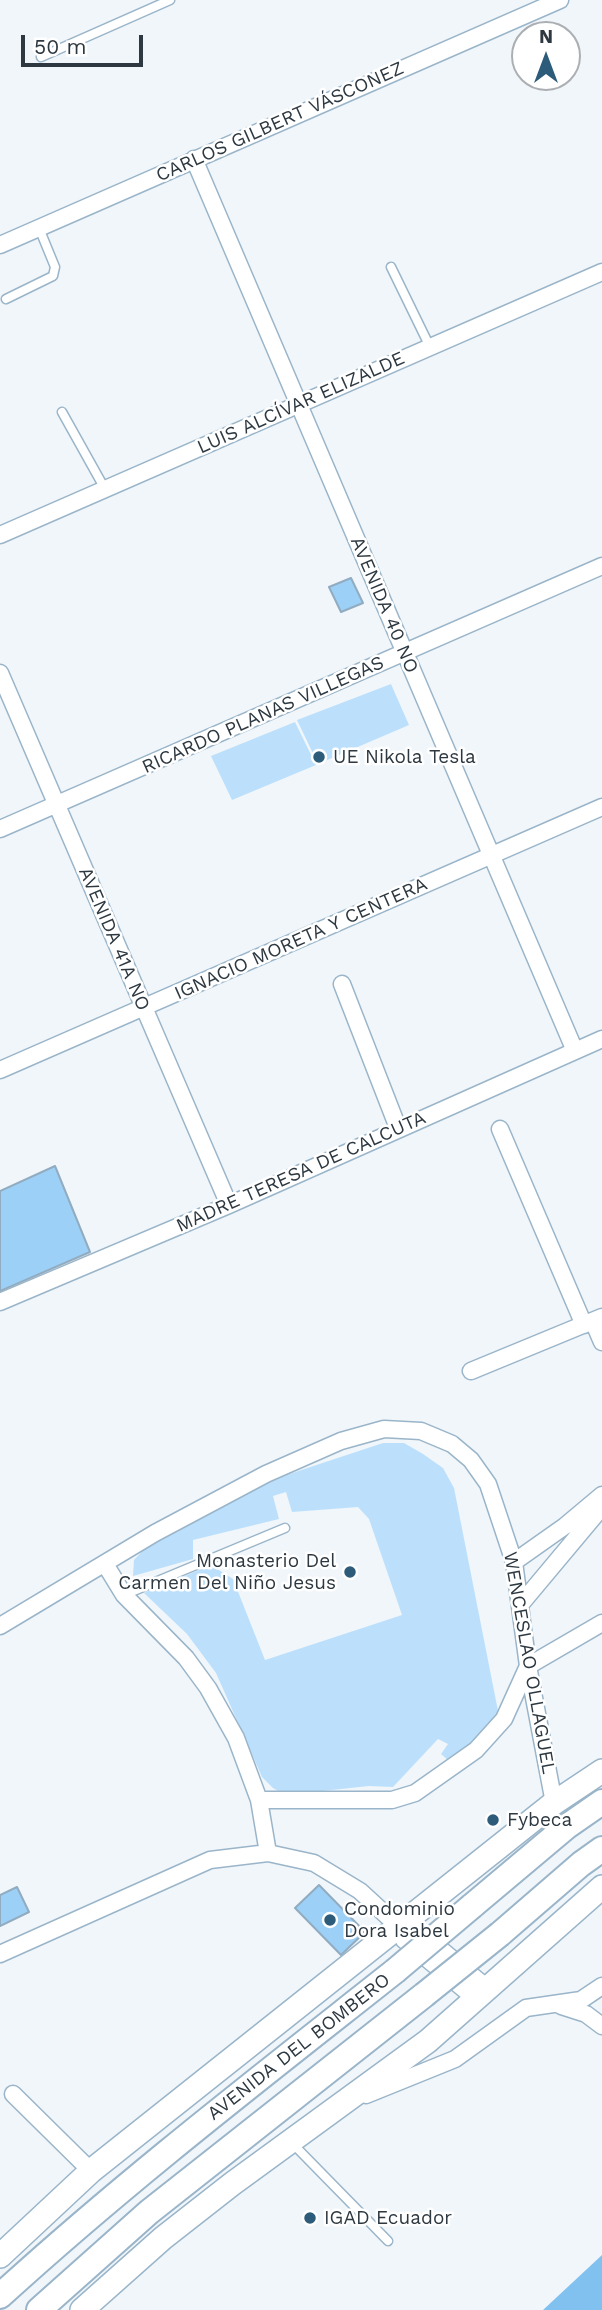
<!DOCTYPE html>
<meta charset="utf-8">
<style>
body{margin:0}
#map{position:relative;width:602px;height:2310px;overflow:hidden;background:#f0f6fa;font-family:"Work Sans",sans-serif}
canvas{display:block}
.north{position:absolute;left:511px;top:21px;width:70px;height:70px;box-sizing:border-box;background:#fff;border:2px solid #abafb3;border-radius:50%;rotate:0deg;font-size:19px;font-weight:700;line-height:28px;text-align:center;color:#2d3840}
.north::after{content:'';display:block;margin:auto;width:24px;height:32px;background:#2d5b7a;clip-path:polygon(50% 0,100% 100%,50% 72%,0 100%)}
.scale{position:absolute;left:21px;top:35px;width:122px;height:32px;box-sizing:border-box;border:4px solid #2d3840;border-top:0;padding-left:9px;font-size:21px;line-height:24px;white-space:nowrap;color:#2d3840;-webkit-text-stroke:5px #fff;paint-order:stroke}
</style>
<div id="map">
<canvas width="602" height="2310"></canvas>
<div class="north">N</div>
<div class="scale">50 m</div>
</div>
<script>
const g = document.querySelector('canvas').getContext('2d');
g.lineJoin = 'round';
function fill(path, color) { g.fillStyle = color; g.fill(path, 'evenodd'); }
function stroke(path, color, width, dash) { g.strokeStyle = color; g.lineWidth = width; g.lineCap = dash ? 'butt' : 'round'; g.setLineDash(dash || []); g.stroke(path); }
function label(font, color, halo, rows, align = 'center') {
  g.font = font + ' "Work Sans",sans-serif'; g.lineWidth = 5; g.setLineDash([]); g.textBaseline = 'middle'; g.strokeStyle = halo; g.fillStyle = color; for (const [text, x, y, turn = 0] of rows) {
    g.save(); g.translate(x, y); g.rotate((+turn || 0) * Math.PI / 180); g.textAlign = isNaN(turn) ? turn : align; if (halo) g.strokeText(text, 0, 0); g.fillText(text, 0, 0); g.restore();
  }
}
const green = new Path2D(`
 M391,684L409,725L318,764L297,720Z
 M295,722L316,765L232,800L211,756Z
 M383,1443H404L423,1454L443,1468L454,1488L499,1716L470,1747L449,1761L441,1754L448,1744L438,1739L393,1787L369,1786L285,1795L273,1788L262,1777L216,1673L187,1634L144,1593L211,1565L233,1579L265,1660L402,1615L369,1519L358,1507L292,1512L286,1492L273,1496L279,1519L193,1540V1559L133,1576L134,1560L150,1543L256,1485Z`);
const forest = new Path2D(`
 M602,2255V2310H543Z`);
const building = new Path2D(`
 M351,578L363,603L341,612L329,587Z
 M55,1166L90,1252L0,1291V1191Z
 M319,1885L365,1932L341,1955L295,1908Z
 M17,1887L29,1912L0,1926V1895Z`);
const lane = new Path2D(`
 M41,57L170,0
 M391,267L430,347
 M6,299L53,276L55,267L39,228
 M62,412L105,489
 M124,1595L285,1528
 M292,2143L388,2241`);
const street = new Path2D(`
 M194,159L575,1051
 M0,245L560,0
 M0,535L602,272
 M0,673L229,1205
 M0,829L602,566
 M342,984L398,1128
 M0,1070L602,807
 M500,1129L584,1325
 M0,1302L229,1205L602,1039
 M593,1321L602,1342
 M471,1371L602,1317
 M514,1562L565,1526L602,1495
 M105,1564L124,1595L186,1658L208,1688L236,1738L259,1800L268,1853
 M520,1605L602,1507
 M0,1626L155,1533L266,1474L341,1441L384,1429L421,1431L452,1444L471,1460L488,1484L514,1562L528,1666L554,1803
 M259,1800H392L415,1793L476,1750L504,1719L528,1666L602,1623
 M398,1926L414,1927L487,1988
 M0,1954L210,1860L268,1853L314,1863L360,1891L398,1926L404,1940L476,1999
 M561,2006L586,2014L602,2026
 M13,2094L91,2171
 M366,2095L455,2059L526,2008L581,2000L602,1986`);
const secondary = new Path2D(`
 M0,2256L91,2171L554,1803L602,1771
 M82,2310L163,2238L232,2184L428,2041L602,1887`);
const primary = new Path2D(`
 M472,1906L566,1827L602,1802
 M500,1934L581,1864L602,1849
 M0,2296C126,2181 261,2077 395,1971
 M39,2310L149,2212L424,1995`);
const primaryBridge = new Path2D(`
 M395,1971L472,1906
 M424,1995L500,1934`);
const markers = [
 [319,757,7,"#2d5b7a"],
 [350,1572,7,"#2d5b7a"],
 [493,1820,7,"#2d5b7a"],
 [330,1920,7,"#2d5b7a"],
 [310,2218,7,"#2d5b7a"]
];
const streetNames = [
 ["CARLOS GILBERT VÁSCONEZ",280,122,-24],
 ["LUIS ALCÍVAR ELIZALDE",301,403,-24],
 ["AVENIDA 40 NO",384,605,67],
 ["RICARDO PLANAS VILLEGAS",263,715,-24],
 ["AVENIDA 41A NO",114,939,67],
 ["IGNACIO MORETA Y CENTERA",301,939,-24],
 ["MADRE TERESA DE CALCUTA",301,1172,-24],
 ["WENCESLAO OLLAGUEL",529,1663,80],
 ["AVENIDA DEL BOMBERO",299,2047,-38]
];
const poiNames = [
 ["UE Nikola Tesla",333,757],
 ["Monasterio Del",336,1561,"right"],
 ["Carmen Del Niño Jesus",336,1583,"right"],
 ["Fybeca",507,1820],
 ["Condominio",344,1909],
 ["Dora Isabel",344,1931],
 ["IGAD Ecuador",324,2218]
];
fill(green, '#bce0fc');
fill(forest, '#80c1ef');
fill(building, '#9dd0f6');
stroke(building, '#91acc0', 2);
stroke(lane, '#9ab5c9', 11);
stroke(street, '#9ab5c9', 19);
stroke(secondary, '#9ab5c9', 26);
stroke(primary, '#9ab5c9', 28);
stroke(lane, '#fff', 8);
stroke(street, '#fff', 16);
stroke(secondary, '#fff', 23);
stroke(primary, '#fff', 24);
stroke(primaryBridge, '#9ab5c9', 28, []);
stroke(primaryBridge, '#fff', 24);
for (const [x, y, r, color] of markers) { const dot = new Path2D(); dot.arc(x, y, r, 0, 2 * Math.PI); g.fillStyle = color; g.fill(dot); stroke(dot, '#fff', 2.5); }
label('19px', '#2d3840', '#fff', streetNames);
label('19px', '#2d3840', '#fff', poiNames, 'left');
</script>
